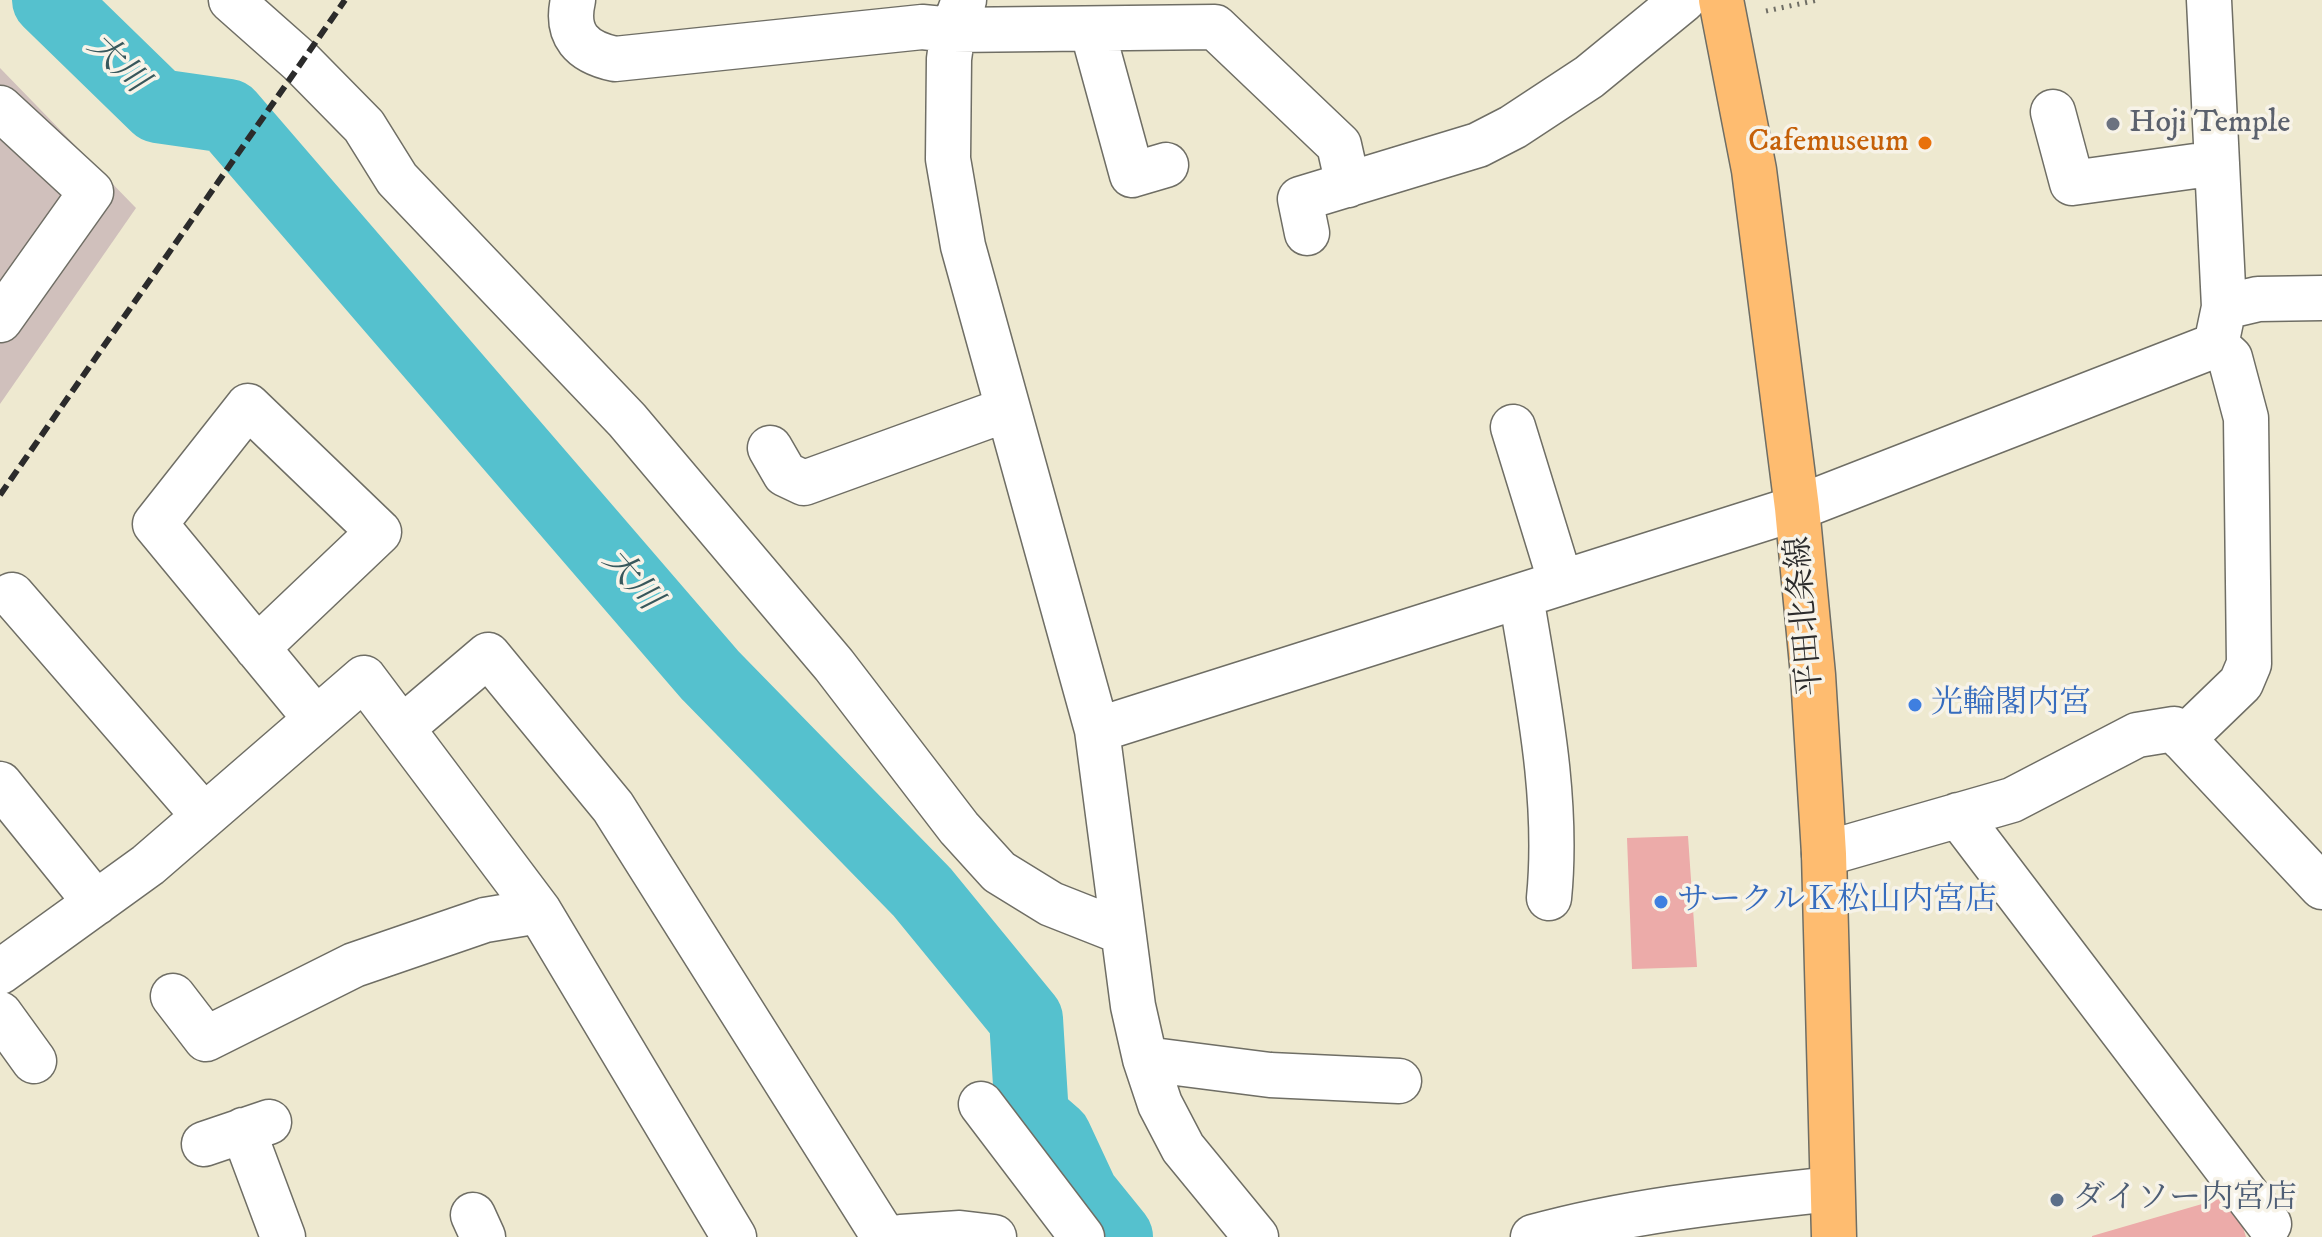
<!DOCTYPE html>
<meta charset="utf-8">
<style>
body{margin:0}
canvas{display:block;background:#eee9d0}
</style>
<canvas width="2322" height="1237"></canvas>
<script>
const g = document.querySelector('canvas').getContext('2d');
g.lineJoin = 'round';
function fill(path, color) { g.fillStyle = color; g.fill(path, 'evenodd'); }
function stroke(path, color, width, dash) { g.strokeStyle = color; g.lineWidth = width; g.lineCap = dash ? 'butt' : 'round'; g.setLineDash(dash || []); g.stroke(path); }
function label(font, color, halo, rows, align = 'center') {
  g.font = font + ' "IM FELL DW Pica","Noto Serif JP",serif'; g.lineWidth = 7; g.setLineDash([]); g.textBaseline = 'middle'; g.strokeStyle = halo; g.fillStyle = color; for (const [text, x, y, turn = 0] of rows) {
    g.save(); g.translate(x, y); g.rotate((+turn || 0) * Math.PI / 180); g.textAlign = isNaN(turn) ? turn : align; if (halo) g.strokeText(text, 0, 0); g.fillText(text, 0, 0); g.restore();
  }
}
const industrial = new Path2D(`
 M0,68L136,208L0,404Z`);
const river = new Path2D(`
 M49,0L158,106L228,116L710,675L922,892L1026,1019L1032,1117L1055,1137L1082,1195L1116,1237`);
const building = new Path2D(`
 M1688,836L1697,967L1632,969L1627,838Z
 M2233,1195L2246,1237H2092V1236Z`);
const path = new Path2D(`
 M1766,11L1818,0`);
const minor = new Path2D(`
 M231,0L301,62L364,126L397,179L627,420L834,665L959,828L999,872L1051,904L1122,932
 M573,0C565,35 582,52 615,59L922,27L953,30L1215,27L1339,145L1348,185
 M964,0L953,30L949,59L948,159L963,246L1097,730L1133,1006L1145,1059L1160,1104L1183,1148L1256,1237
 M2209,0L2224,307
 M1092,29L1132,175L1166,165
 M0,108L91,192L0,320
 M2053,112L2072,183L2217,163
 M1307,233L1300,199L1478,145L1513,127L1589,77L1683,0
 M1513,427L1561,583
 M770,448L785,474L804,483L1008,409
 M12,595L204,816
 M1521,596C1537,695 1559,797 1549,898
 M257,648L379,532L248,406L155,524L316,719
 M402,728L488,655L613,807L884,1237
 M1097,730L1797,508L2216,345L2224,307L2258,299L2322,298
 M2183,739L2241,683L2249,664L2246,418L2230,358L2216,345
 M0,784L96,903
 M1958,815L2269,1224
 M1824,854L2012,800L2137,735L2174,729L2322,887
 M0,972L148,865L364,678L539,911L734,1237
 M173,996L206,1039L354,965L485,920L539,911
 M0,1014L34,1061
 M1145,1059L1270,1075L1399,1081
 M981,1104L1082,1237
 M243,1130L283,1237
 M204,1144L269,1122
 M473,1215L483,1237
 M901,1237L960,1233L994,1237
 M1533,1237C1631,1210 1731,1200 1831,1189`);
const major = new Path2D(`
 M1721,0L1754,170L1797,508L1813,675L1824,854L1834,1237`);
const rail = new Path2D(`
 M0,495L345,0`);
const markers = [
 [2113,124,8,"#6b7280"],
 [1925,143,8,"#e8710a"],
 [1915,705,8,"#3f7fe0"],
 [1661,902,8,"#3f7fe0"],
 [2057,1200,8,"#5c6f8a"]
];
const worshipNames = [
 ["Hoji Temple",2129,124]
];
const foodNames = [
 ["Cafemuseum",1909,143]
];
const streetNames = [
 ["平田北条線",1807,616,-95]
];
const shopNames = [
 ["光輪閣内宮",1931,705],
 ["サークルＫ松山内宮店",1677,902]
];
const serviceNames = [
 ["ダイソー内宮店",2073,1200]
];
const waterNames = [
 ["大川",116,65,44],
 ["大川",630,581,49]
];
fill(industrial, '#d0c0bc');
stroke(river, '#55c1ce', 74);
fill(building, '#ecaba9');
stroke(minor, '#6f6e65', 47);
stroke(major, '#6f6e65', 47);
stroke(path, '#6f6e65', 5, [2, 6]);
stroke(minor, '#fff', 44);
stroke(major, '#febc70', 44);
stroke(rail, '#2b2b2b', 6, [12, 6]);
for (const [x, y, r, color] of markers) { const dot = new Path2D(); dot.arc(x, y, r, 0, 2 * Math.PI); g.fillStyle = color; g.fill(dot); stroke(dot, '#f7f3e8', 3); }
label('32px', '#5b616d', '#f7f3e8', worshipNames, 'left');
label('32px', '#c56008', '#f7f3e8', foodNames, 'right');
label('32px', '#2b2b2b', '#f7f3e8', streetNames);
label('32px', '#366cbe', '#f7f3e8', shopNames, 'left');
label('32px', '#4e5e75', '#f7f3e8', serviceNames, 'left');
label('italic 34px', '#38585c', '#f7f3e8', waterNames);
</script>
